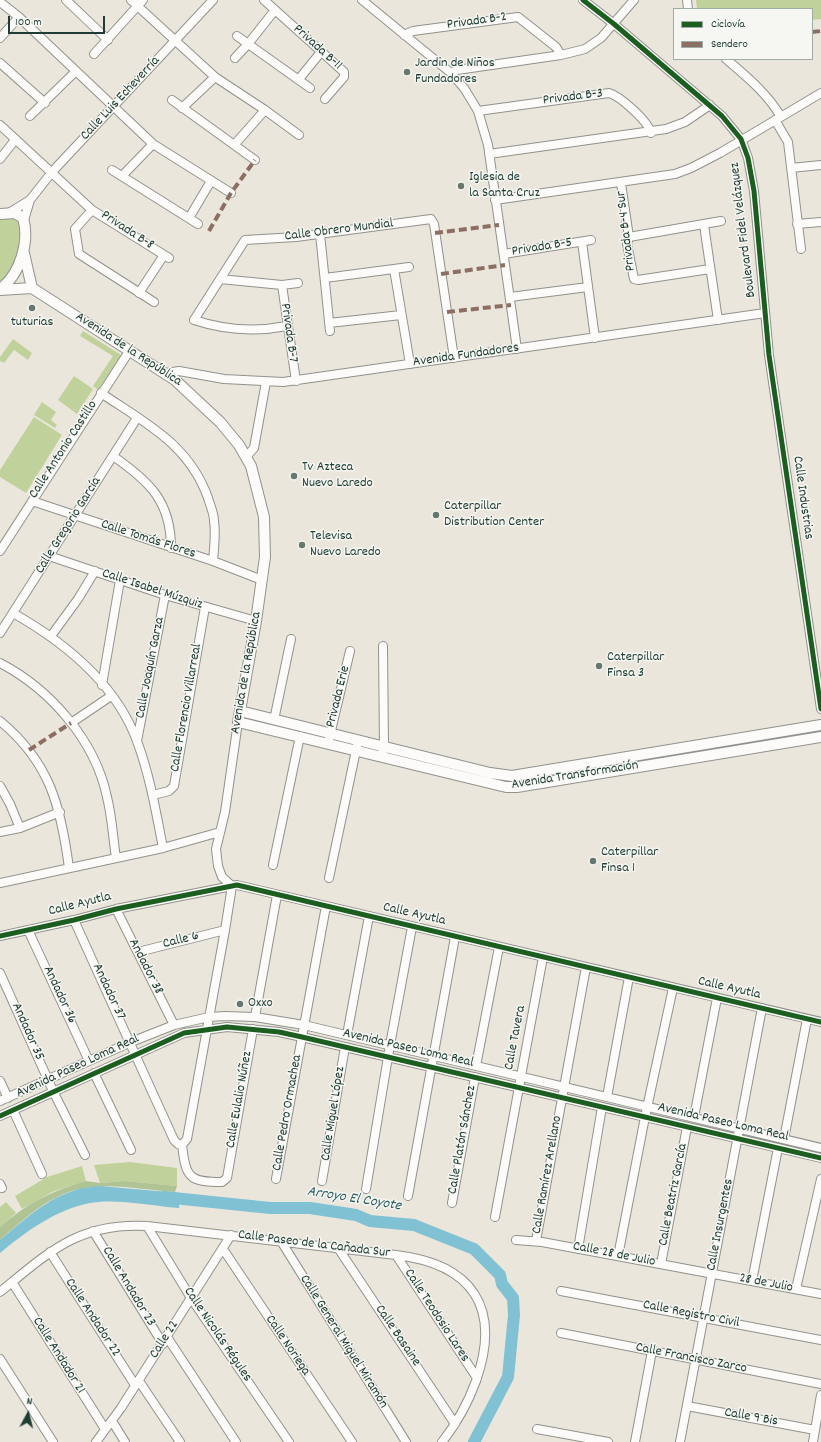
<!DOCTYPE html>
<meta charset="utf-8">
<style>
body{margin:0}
#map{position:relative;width:821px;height:1442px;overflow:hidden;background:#ebe6db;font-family:Dekko,sans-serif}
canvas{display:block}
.legend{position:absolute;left:673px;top:8px;width:140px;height:52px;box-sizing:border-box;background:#f6f6f2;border:1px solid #a0aca6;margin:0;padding:5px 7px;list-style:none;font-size:12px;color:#1f3d34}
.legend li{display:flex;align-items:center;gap:8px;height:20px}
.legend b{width:20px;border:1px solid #a0aca6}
.north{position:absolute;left:8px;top:1394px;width:40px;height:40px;-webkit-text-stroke:3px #f6f6f2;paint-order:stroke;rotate:7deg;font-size:11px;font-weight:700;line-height:16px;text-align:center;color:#1f3d34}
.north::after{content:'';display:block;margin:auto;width:14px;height:18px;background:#1f3d34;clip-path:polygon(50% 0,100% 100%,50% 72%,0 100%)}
.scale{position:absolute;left:8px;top:16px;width:97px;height:18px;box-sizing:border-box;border:2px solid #1f3d34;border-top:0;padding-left:5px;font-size:12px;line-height:14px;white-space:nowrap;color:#1f3d34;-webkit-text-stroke:3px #f6f6f2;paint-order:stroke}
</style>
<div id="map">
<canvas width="821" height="1442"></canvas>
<ul class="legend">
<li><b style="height:5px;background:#1b5e20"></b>Ciclovía</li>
<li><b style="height:5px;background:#8d6e63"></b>Sendero</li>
</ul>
<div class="north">N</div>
<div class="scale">100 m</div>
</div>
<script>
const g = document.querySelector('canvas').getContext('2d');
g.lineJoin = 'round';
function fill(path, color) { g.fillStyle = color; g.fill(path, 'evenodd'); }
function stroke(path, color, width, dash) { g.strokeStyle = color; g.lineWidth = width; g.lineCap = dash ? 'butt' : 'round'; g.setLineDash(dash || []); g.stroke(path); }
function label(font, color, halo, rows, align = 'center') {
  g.font = font + ' Dekko,sans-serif'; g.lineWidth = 3; g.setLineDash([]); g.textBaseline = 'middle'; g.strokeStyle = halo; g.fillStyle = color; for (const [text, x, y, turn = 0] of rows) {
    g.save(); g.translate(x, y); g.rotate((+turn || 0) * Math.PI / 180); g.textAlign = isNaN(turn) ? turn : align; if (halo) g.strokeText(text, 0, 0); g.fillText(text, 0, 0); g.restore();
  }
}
const green = new Path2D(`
 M696,0H821V19L812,20V9H697Z
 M9,214L23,220L16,265L0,286V216Z
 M83,331L121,355L98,390L93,386L113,356L80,336Z
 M13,339L32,353L28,360L14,350L4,363L0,361V357Z
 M74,376L93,389L77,414L58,400Z
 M42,402L56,412L51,420L57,425L55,428L34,415Z
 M34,417L62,435L26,493L0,477V470Z
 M130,1162L177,1168V1186L125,1181L100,1183L94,1165Z
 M82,1166L86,1181L52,1192L22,1209L15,1196L47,1177Z
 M6,1202L16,1213L0,1227V1207Z`);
const forest = new Path2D(`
 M86,1181L100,1183L125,1181L177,1186L175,1192C144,1190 110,1182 80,1189C49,1195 23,1220 0,1240V1227C29,1202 50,1192 86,1181Z`);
const water = new Path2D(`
 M100,1186L180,1193L179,1208C155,1206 113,1198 90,1203C55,1210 27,1231 0,1253V1240C24,1220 48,1197 79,1189C85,1187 93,1187 100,1186Z`);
const river = new Path2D(`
 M164,1197L270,1208H310L356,1215L370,1221L414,1225L474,1249L500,1275L502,1284L513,1298L514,1315L508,1377L474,1442`);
const minor = new Path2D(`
 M66,0L108,40
 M131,0L215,77L265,110L299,135
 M264,0L344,72V77L325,99
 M362,0L451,73L464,88L478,111L488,145L517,349
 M583,0L614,24L722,116L741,139L748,158L754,191L769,355L821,709
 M687,0L688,9
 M0,2L19,17L153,144L231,193
 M404,35L413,31L518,17L556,47L561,55
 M237,36L310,88
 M0,38L19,17
 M94,54L143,0
 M235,58L248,44L275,10
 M726,59C746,76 768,94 781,117
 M0,63L45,103
 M451,73L457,70L561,55L585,49L601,38L634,0
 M299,79L321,52
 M172,100L255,160
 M182,108L215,77
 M478,111L609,93C620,96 648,121 651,133
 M30,116L76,71
 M775,120L788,142L801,249
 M0,125L92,210L169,258
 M235,144L265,110
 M489,154L666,129L685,122L710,105
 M0,159L15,140
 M791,168L821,165
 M112,170L198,224
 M122,176L153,144
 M621,183L629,237L627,244L634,279L638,280L710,269
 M495,200L675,174L691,168L720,153L821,93
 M92,210L75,229L79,254L154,302
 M9,213L30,200L52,172L213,0
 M189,218L211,181
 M24,220L30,200
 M797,224L821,222
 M704,225L718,320
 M320,234L330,331
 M629,237L721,221
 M582,242L595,338
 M504,254L591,240
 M394,269L410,364
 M325,278L409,267
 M220,279L282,285L298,283
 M282,285L296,381
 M139,293L164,255
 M510,297L588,287
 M329,323L401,315
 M287,326C256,332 224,330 194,320L245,240L296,237L431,219L434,224L454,358
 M166,373L179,371L224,379L283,382L765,313
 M101,393C145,423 189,444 208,498C210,505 214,513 214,521C216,534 214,548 213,561
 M113,456C149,481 171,501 171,548
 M246,457L254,448L266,382
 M32,501L213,561L262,580
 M0,551L130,350
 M49,556L165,595L256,621
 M13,613C64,642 116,684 137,741C150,776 156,812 163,848
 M0,633L137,418
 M51,636L78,599L95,571
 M0,663C50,689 95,740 107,797C112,817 113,838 116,858
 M102,685L120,580
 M274,720L291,639
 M0,721C50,762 61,807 69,868
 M71,723L111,696
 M329,739L350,651
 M137,741L165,595
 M381,757L384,747L383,646
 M0,786L10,804L20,828
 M153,795L169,791L174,786L205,607
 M0,832L20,828L60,812
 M273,865L300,736
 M329,878L358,741
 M0,883L163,848L220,832
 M232,886L222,877L218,866L216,849L225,812L238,722
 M116,909L174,1025
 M74,920L174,1140L178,1144L182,1145L187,1139L225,930L232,886
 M28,930L89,1061
 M0,936L74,920L116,909L237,885L821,1022
 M138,952L225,930
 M0,973L53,1091L85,1155
 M255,1017L277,895
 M347,1035L369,916
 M476,1066L499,947
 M94,1073L131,1150
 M0,1081L8,1098
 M607,1097L629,977
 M0,1101L131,1042L174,1025L209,1017L225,1016L255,1017L304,1025L821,1148
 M13,1110L42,1174
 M0,1116L184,1033L227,1027L279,1032L302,1037L821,1158
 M694,1117L717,998
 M784,1139L807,1019
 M182,1145C186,1178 189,1182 222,1182L227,1178L253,1029
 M276,1179L326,906
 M322,1181L345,1047
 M0,1184L2,1188
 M366,1189L390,1045L412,927
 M408,1196L455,937
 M452,1203L475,1077
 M495,1217L543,957
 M147,1226L191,1298L289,1442
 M93,1231L163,1344
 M516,1240L542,1242L821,1294
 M281,1241L406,1442
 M536,1241L586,967
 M338,1248L455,1424
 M223,1249L352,1442
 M578,1249L602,1107
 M50,1252L135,1385
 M396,1255L477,1378
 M618,1256L645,1117L673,988
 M661,1264L687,1127
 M752,1281L778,1148
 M12,1282L105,1429
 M796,1289L821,1179
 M561,1291L821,1340
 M0,1292C49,1252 79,1222 147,1226L396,1255C472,1264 502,1307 476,1381C468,1403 457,1423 442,1442
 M561,1333L821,1384
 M167,1337L236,1442
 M0,1359L53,1442
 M139,1381L180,1442
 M687,1406L815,1430
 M112,1421L125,1442
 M537,1429L608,1442
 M96,1442L121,1408L231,1235
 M635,1442L652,1351
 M680,1442L762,1008
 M813,1442L821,1395`);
const major = new Path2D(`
 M0,214L15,213L23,218C30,241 20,275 0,289
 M24,253L32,288
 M32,288L175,380L220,422L239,445L251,466L264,517L265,557L256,621L238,722L506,787H517L821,737
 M0,290L32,288
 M240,711L490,773L512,776L821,725`);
const quiet = new Path2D(`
 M812,32L821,31
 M209,231L231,193L255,160
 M435,233L499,225
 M441,274L505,265
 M447,312L511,305
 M29,750L71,723`);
const cycleway = new Path2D(`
 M583,0L614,24L722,116L741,139L748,158L754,191L769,355L821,709
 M0,936L74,920L116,909L237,885L821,1022
 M0,1116L184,1033L227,1027L279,1032L302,1037L821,1158`);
const markers = [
 [407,72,4,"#66786e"],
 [461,186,4,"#66786e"],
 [32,308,4,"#66786e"],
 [294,476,4,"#66786e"],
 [436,515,4,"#66786e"],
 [302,545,4,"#66786e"],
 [599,666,4,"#66786e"],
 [593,861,4,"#66786e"],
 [240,1004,4,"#66786e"]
];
const streetNames = [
 ["Privada B-2",477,22,-8],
 ["Privada B-11",317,48,42],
 ["Privada B-3",573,98,-7],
 ["Calle Luis Echeverría",121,99,-47],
 ["Boulevard Fidel Velázquez",744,230,-97],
 ["Privada B-8",127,231,33],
 ["Calle Obrero Mundial",339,231,-7],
 ["Privada B-4 Sur",627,231,-97],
 ["Privada B-5",542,248,-9],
 ["Privada B-7",288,333,82],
 ["Avenida de la República",128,350,33],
 ["Avenida Fundadores",466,356,-8],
 ["Calle Antonio Castillo",64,450,-57],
 ["Calle Industrias",802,498,82],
 ["Calle Gregorio García",69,526,-58],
 ["Calle Tomás Flores",148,540,18],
 ["Calle Isabel Múzquiz",152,590,18],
 ["Calle Joaquín Garza",151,668,-79],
 ["Avenida de la República",247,673,-80],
 ["Privada Erie",339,697,-76],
 ["Calle Florencio Villarreal",187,708,-80],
 ["Avenida Transformación",575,776,-9],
 ["Calle Ayutla",80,905,-14],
 ["Calle Ayutla",414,915,13],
 ["Calle 6",181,941,-14],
 ["Andador 38",145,967,63],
 ["Calle Ayutla",729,989,13],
 ["Andador 37",108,992,65],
 ["Andador 36",59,995,65],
 ["Andador 35",27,1032,66],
 ["Calle Tavera",516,1038,-79],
 ["Avenida Paseo Loma Real",408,1049,13],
 ["Avenida Paseo Loma Real",78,1067,-25],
 ["Calle Eulalio Núñez",240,1100,-80],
 ["Calle Pedro Ormachea",288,1113,-80],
 ["Calle Miguel López",334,1114,-81],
 ["Avenida Paseo Loma Real",723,1123,13],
 ["Calle Platón Sánchez",463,1140,-80],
 ["Calle Ramírez Arellano",548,1175,-80],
 ["Calle Beatriz García",674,1195,-79],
 ["Calle Insurgentes",721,1225,-79],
 ["Calle Paseo de la Cañada Sur",314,1245,7],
 ["Calle 28 de Julio",614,1255,11],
 ["28 de Julio",766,1284,11],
 ["Calle Andador 23",128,1287,59],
 ["Calle Registro Civil",691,1315,11],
 ["Calle Teodosio Lares",436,1316,57],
 ["Calle Andador 22",92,1318,57],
 ["Calle Nicolás Régules",217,1335,56],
 ["Calle Basaine",397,1336,56],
 ["Calle 22",165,1340,-58],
 ["Calle General Miguel Miramón",343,1342,58],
 ["Calle Noriega",287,1346,56],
 ["Calle Andador 21",58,1356,58],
 ["Calle Francisco Zarco",691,1359,11],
 ["Calle 9 Bis",751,1418,10]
];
const poiNames = [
 ["Jardin de Niños",415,64],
 ["Fundadores",415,80],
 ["Iglesia de",469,178],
 ["la Santa Cruz",469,194],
 ["tuturias",32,323,"center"],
 ["Tv Azteca",302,468],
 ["Nuevo Laredo",302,484],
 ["Caterpillar",444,507],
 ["Distribution Center",444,523],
 ["Televisa",310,537],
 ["Nuevo Laredo",310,553],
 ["Caterpillar",607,658],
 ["Finsa 3",607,674],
 ["Caterpillar",601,853],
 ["Finsa 1",601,869],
 ["Oxxo",248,1004]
];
const waterNames = [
 ["Arroyo El Coyote",354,1200,9]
];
fill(green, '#c1d19c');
fill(forest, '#afc395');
fill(water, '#80c2d3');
stroke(river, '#80c2d3', 12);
stroke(minor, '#90938c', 10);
stroke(major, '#90938c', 12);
stroke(minor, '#fcfbfa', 8);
stroke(major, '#fcfbfa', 10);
stroke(quiet, '#8d6e63', 4, [8, 4]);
stroke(cycleway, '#1b5e20', 5);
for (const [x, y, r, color] of markers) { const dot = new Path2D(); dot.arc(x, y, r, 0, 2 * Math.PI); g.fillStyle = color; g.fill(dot); stroke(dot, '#f6f6f2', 1.5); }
label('14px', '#1f3d34', '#f6f6f2', streetNames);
label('14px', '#1f3d34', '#f6f6f2', poiNames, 'left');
label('italic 15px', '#2e6063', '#f6f6f2', waterNames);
</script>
